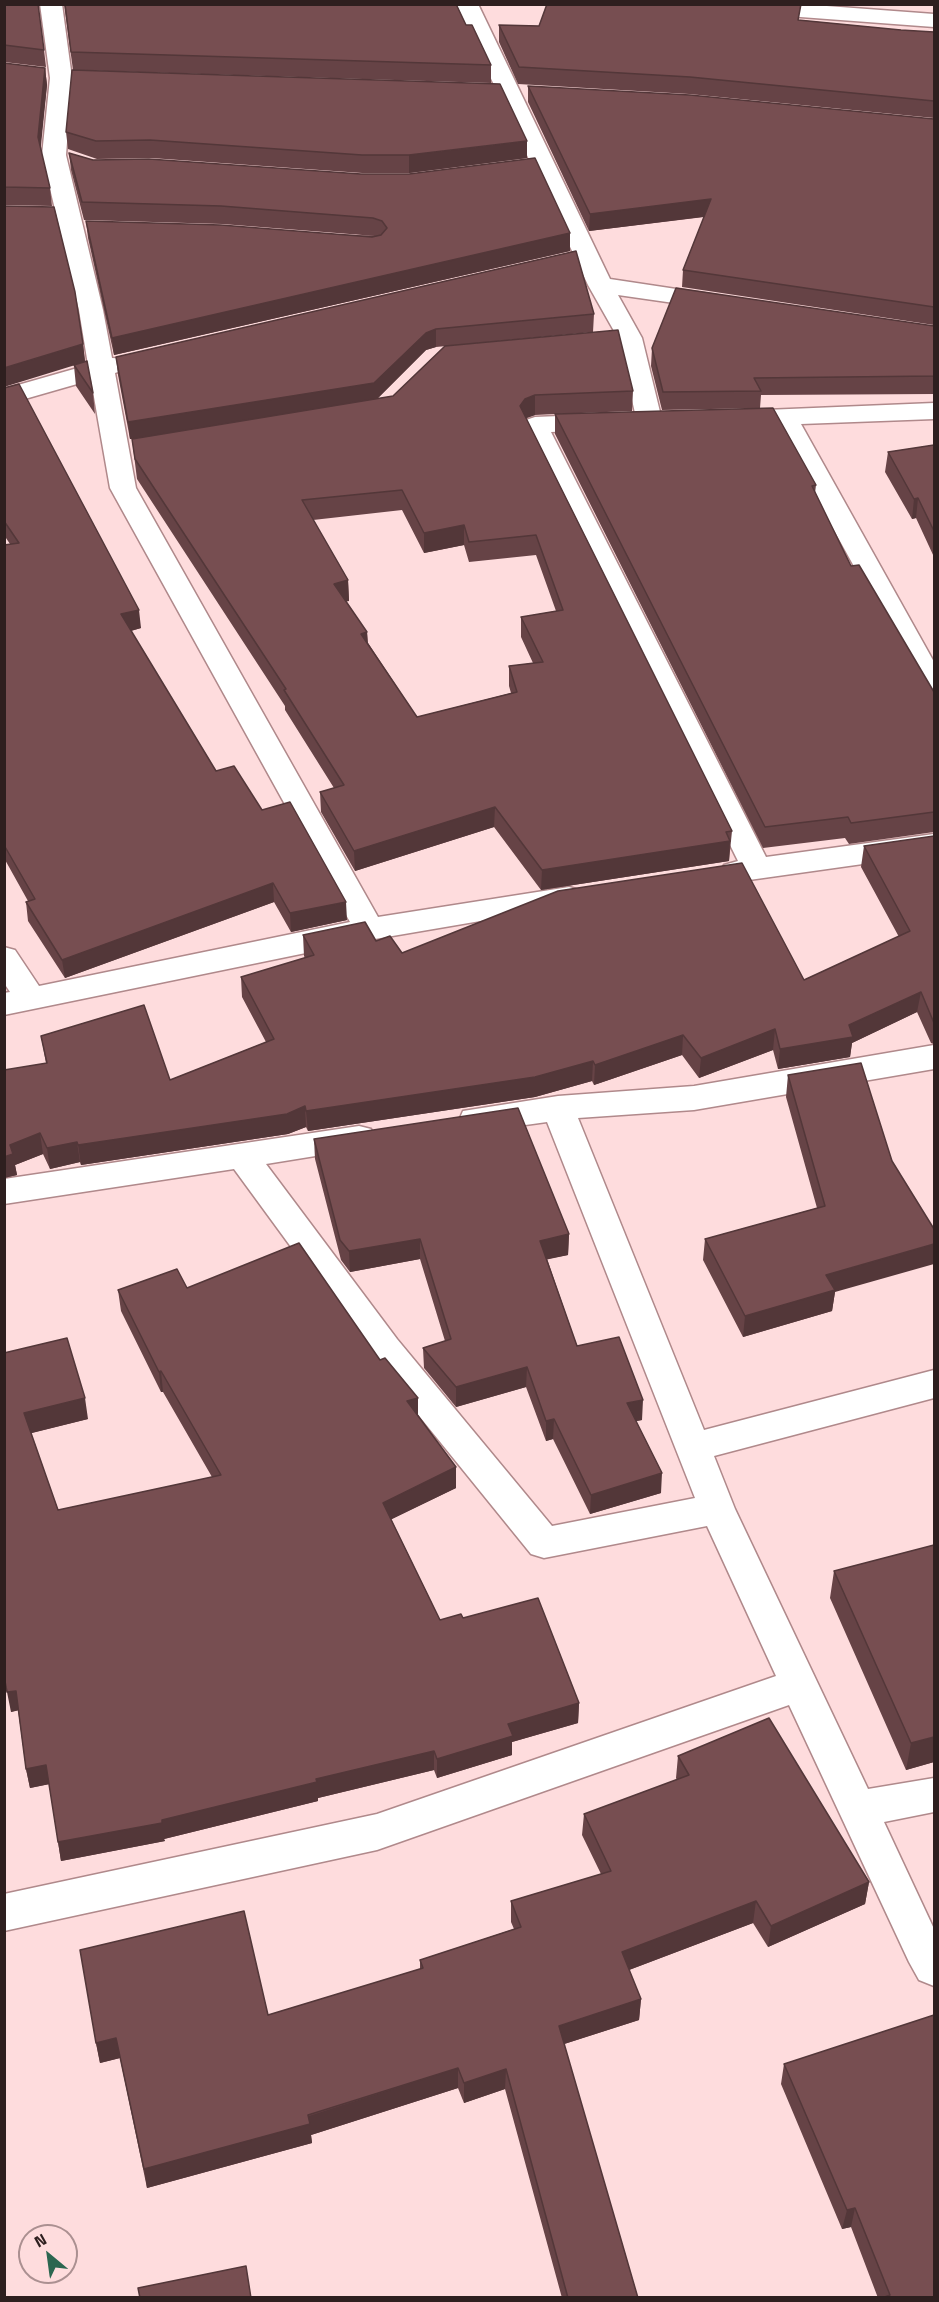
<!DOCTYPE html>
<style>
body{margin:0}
#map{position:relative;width:939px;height:2302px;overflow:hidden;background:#fedcdd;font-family:"Titillium Web",sans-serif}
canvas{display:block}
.frame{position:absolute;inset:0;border:6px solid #2e1f1f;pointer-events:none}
.north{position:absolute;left:18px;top:2224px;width:60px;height:60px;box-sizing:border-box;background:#fedcdd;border:2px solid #ab9091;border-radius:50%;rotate:331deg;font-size:16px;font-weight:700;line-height:24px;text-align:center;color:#2e1f1f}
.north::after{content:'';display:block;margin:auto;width:21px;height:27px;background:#2c6650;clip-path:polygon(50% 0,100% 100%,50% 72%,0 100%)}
</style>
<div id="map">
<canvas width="939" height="2302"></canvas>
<div class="frame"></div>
<div class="north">N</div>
</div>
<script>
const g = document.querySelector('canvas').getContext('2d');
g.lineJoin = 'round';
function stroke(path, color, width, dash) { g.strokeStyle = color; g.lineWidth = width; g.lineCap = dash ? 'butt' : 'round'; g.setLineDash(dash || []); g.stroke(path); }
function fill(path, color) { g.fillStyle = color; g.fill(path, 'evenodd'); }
const minor = new Path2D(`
 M40,4H62L72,78L66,155L103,310L112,358L127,359L131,364L127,369L115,373L136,488L378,917L569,887L580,890L584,897L580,904L369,940L4,1015V993L10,992L4,983V947L15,950L39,986L350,922L110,488L91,380L4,405V389L88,365L79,310L42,155L50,78Z
 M456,4H478L610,279L716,295L725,297L728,302L725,307L716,309L618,295L642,338L662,420L658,425L649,428L551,432L766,857L934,834V854L735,882L724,879L720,872L724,865L738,861L522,425L526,420L535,417L635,413L618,338L588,285Z
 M934,403V419L801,424L934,662V695L924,692L920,686L776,425L756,423L752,418L756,413L765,410Z
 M934,1045V1069L694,1110L578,1118L704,1430L934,1370V1398L714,1456L735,1509L868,1789L934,1778V1812L884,1822L934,1929V1986L919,1980L909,1962L789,1705L377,1850L4,1931V1894L377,1814L776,1676L707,1526L544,1558L531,1554L373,1359L234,1169L4,1204V1179L359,1126L371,1129L375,1138L371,1147L266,1164L397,1339L552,1526L695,1498L547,1122L475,1132L463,1129L459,1120L463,1111L558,1096L694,1086Z`);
const tertiary = new Path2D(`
 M697,4H800L934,14V27L707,10L699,9Z`);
const wall = new Path2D(`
 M4,4L44,50L46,67L4,62Z
 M64,4H456L466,25L491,65V83L73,70Z
 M800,20L901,30L934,32V118L689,94L518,84L499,42V25L539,26Z
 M4,63L45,68L47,85L40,148L50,188L52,206L4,205Z
 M528,86L934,119V325L682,287L683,270L704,217L589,231L528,102Z
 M66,132L527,158L409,173H362L151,158L97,159L68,149Z
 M69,153L93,160L570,233V251L114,355L88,238L86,221L375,236L222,224L84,220L71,170Z
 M594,314L593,332L436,347L426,350L377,399L633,391L632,411L556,414L816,485L815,493L851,566L934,692V832L849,844L845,838L763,848L555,434V414L535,415L526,418L732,831L729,861L541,890L494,827L355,871L321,812L320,792L334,788L285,710V706L137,479L132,439H130L118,375L116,357ZM402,510L424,553L464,545L469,562L536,555L556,611L521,617V637L533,663L509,666V686L511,693L417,717L368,643L367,632L346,601H349L348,580L313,520Z
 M934,326V394L761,395L760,408L662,410L651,366L652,348Z
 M83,344L85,361L93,393L95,414L76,386L74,366Z
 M4,388L141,628L131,631L216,771L262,810L347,920L291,932L274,902L65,978L28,921L26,902L28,901L4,858V545L10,544L4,535Z
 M934,445V557L916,518L912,519L885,472L888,452Z
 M934,836V1044L931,1043L917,1012L852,1043L850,1057L778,1069L773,1050L699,1078L682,1055L594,1085L592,1081L535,1097L308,1131L306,1127L288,1134L81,1165L80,1162L50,1169L43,1154L15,1165L17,1175L4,1178L46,1063L41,1036L170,1080L266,1042L242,997L241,977L305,958L304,956L303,935L376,941L402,953L804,980L899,937L861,867L864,846Z
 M788,1075L892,1161L835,1292L832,1311L743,1337L703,1260L705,1239L817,1208L786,1097Z
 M314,1139L569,1234L568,1255L547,1259L577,1346L642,1420L636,1421L661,1493L590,1514L553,1439L546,1441L526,1387L456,1407L424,1368L423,1348L445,1341L420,1259L350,1272L341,1260L315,1159Z
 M187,1288L380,1360L418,1398V1415L456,1467V1488L391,1519L440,1620L463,1618L579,1703L578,1723L512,1742V1755L437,1778L434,1770L318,1798V1801L164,1839L165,1841L61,1861L58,1842L49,1784L30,1788L26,1769L18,1710L11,1712L4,1353L88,1419L31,1433L58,1510L212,1477L163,1392H161L121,1311L118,1290Z
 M834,1571L934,1762L906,1770L830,1598Z
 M678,1756L869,1882L865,1904L768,1947L753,1923L629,1970L641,1999L639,2020L564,2044L638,2298H562L505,2089L464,2103L458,2088L311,2135L312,2143L147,2188L120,2058L100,2063L96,2043L268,2015L420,1969V1960L514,1929L511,1922V1901L601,1874L582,1835L584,1814L677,1780L676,1778Z
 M784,2064L934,2298H878L851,2227L842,2229L781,2084Z`);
const shadedWall = new Path2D(`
 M45,68L47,85L40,155L38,137Z
 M527,141V158L409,173V155Z
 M711,199L710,216L589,231L590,214Z
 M570,233V251L114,355L112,338Z
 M436,329V347L426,350L375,401L130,439L128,422Z
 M83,344L85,362L4,387V368Z
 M535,395V415L524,419L520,406L525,399Z
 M918,498L916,518L912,519L914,499Z
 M464,525V545L424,553V533Z
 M348,580L349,601L335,604L334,584Z
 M139,610L141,628L123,633L121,614Z
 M367,632L368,652L361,634Z
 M495,807L494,827L355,871L354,851Z
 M730,841L729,861L541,890L542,870Z
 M273,883L274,902L65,978L62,960Z
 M346,902L347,920L291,932L290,913Z
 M921,992L917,1012L852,1043L850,1057L778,1069L780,1049L849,1025Z
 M775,1029L773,1050L699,1078L701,1058Z
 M683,1035L682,1055L594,1085L595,1065Z
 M593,1061L592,1081L535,1097L308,1131L306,1111Z
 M305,1106L306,1127L288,1134L81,1165L78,1145Z
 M40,1133L43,1154L15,1165L17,1175L4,1178V1157L10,1145Z
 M77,1142L80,1162L50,1169L47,1148Z
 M569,1234L568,1255L540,1261V1241Z
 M420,1239V1259L350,1272L349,1251Z
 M934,1244V1264L835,1292L832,1311L743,1337L745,1316L826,1275Z
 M527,1367L526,1387L456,1407V1387Z
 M161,1371L163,1392H161L159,1372Z
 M85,1398L88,1419L28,1434L24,1413Z
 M418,1398V1418L407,1401Z
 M643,1400L642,1420L626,1423L627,1403Z
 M554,1419L553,1439L546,1441V1421Z
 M456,1467V1488L384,1523L383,1503Z
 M662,1473L661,1493L590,1514L591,1495Z
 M16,1691L20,1710L11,1712L7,1692Z
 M579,1703L578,1723L512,1742V1755L437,1778V1759L508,1724Z
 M934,1737V1762L906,1770L911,1743Z
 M434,1751V1770L318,1798V1801L164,1839L165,1841L61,1861L58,1842L162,1820L316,1779Z
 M46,1765L50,1784L30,1788L26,1769Z
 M869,1882L865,1904L768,1947L771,1926Z
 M756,1901L753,1923L621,1973L622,1952Z
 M641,1999L639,2020L558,2046L559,2026Z
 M116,2038L120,2058L100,2063L96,2043Z
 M458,2068V2088L311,2135L312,2143L147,2188L144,2169Z
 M506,2069L505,2089L464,2103V2083Z
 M855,2208L851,2227L842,2229L847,2210Z`);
const building = new Path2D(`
 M4,4H38L44,50L4,45Z
 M65,4H456L466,25H472L491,65L71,52Z
 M547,4H801L798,20L901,30L934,32V101L690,77L519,67L499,25L539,26Z
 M4,63L45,68L38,137L50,188L4,187Z
 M72,70L500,84L527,141L409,155H362L150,140L96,141L66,132Z
 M528,86L690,95L934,119V307L683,270L711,199L590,214Z
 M69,153L93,160L149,159L361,174H409L535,158L570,233L112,338L86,221L221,225L372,237L381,235L387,228L382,221L373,218L221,206L82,202Z
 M4,206L54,207L75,292L83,344L4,368Z
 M576,251L594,314L436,329L426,333L374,383L128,422L116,357Z
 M676,288L934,326V376L754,378L761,391L663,392L652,348Z
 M618,330L633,391L535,395L525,399L520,406L732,831L726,832L730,841L542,870L495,807L354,851L320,792L344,785L284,690L286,689L135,459L132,439L393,396L445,346ZM402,490L424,533L464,525L469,542L536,535L563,610L521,617L543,662L509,666L517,692L417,717L361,634L367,632L334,584L348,580L302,500Z
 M87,361L93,393L74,365Z
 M19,384L139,610L121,614L216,771L234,766L262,810L290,802L346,902L290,913L273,883L62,960L26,902L35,899L4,845V545L19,543L4,521V388Z
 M773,408L816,485L812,486L851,566L859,565L934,692V812L851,823L848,817L765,827L555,414Z
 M934,445V531L918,498L914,499L888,452Z
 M934,836V1023L921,992L849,1025L853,1037L780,1049L775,1029L701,1058L683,1035L595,1065L593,1061L535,1077L306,1111L305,1106L287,1114L78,1145L77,1142L47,1148L40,1133L10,1145L13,1154L4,1157V1070L47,1063L41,1036L144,1005L170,1080L274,1039L241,977L314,955L303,935L365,922L376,941L390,936L402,953L558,891L742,863L804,980L910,931L864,846Z
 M861,1063L892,1161L934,1229V1244L826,1275L835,1290L745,1316L705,1239L825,1206L788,1075Z
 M518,1108L569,1234L540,1241L577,1346L619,1337L643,1400L627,1403L662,1473L591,1495L554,1419L546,1421L527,1367L456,1387L423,1348L451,1339L420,1239L349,1251L340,1240L314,1139Z
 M299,1243L380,1360L385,1358L418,1398L407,1401L456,1467L383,1503L440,1620L461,1614L463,1618L538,1598L579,1703L508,1724L513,1736L437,1759L434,1751L316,1779L317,1782L162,1820V1823L58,1842L46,1765L26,1769L16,1691L7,1692L4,1676V1353L67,1338L85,1398L24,1413L58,1510L221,1475L161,1371L159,1372L118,1290L177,1269L187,1288Z
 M934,1545V1737L911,1743L834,1571Z
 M769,1718L869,1882L771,1926L756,1901L622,1952L641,1999L559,2026L638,2298H568L506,2069L464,2083L458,2068L308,2115L310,2124L144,2169L116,2038L96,2043L80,1950L244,1911L268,2015L423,1968L420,1960L521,1927L511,1901L611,1871L584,1814L689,1775L678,1756Z
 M934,2015V2298H882L890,2295L855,2208L847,2210L784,2064Z
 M246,2266L251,2298H140L138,2288Z`);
stroke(minor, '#b0898b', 3);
stroke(tertiary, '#b0898b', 3);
fill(minor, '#fff');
fill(tertiary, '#fff');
fill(wall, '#664346');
fill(shadedWall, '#533739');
fill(building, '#774e51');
stroke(building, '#533739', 1.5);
</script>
